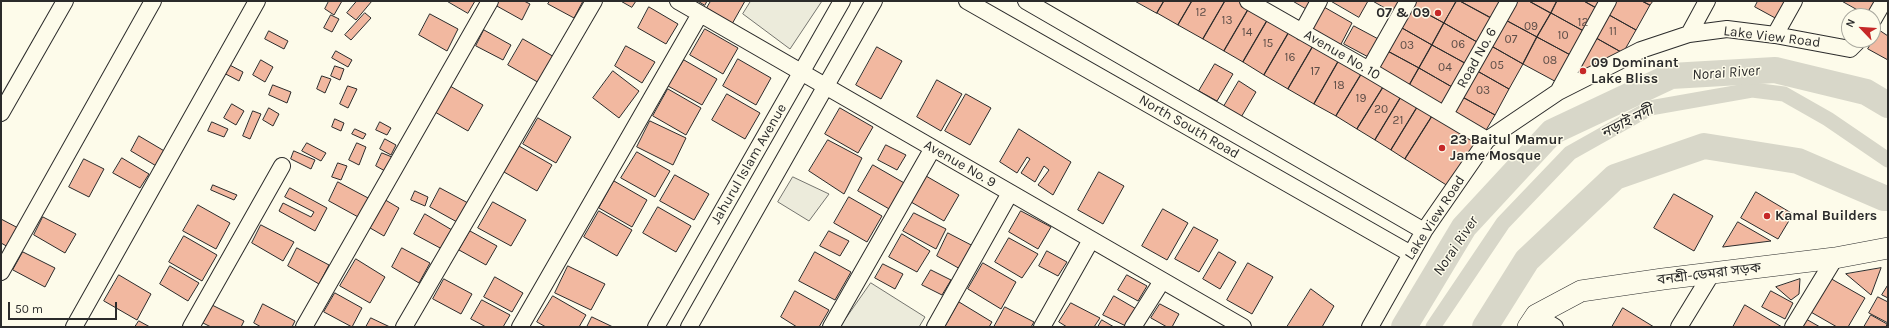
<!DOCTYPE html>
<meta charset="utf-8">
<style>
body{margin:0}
#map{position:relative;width:1889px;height:328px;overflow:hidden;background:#fdfbea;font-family:Karla,sans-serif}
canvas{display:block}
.frame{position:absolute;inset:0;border:2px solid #2b2b2b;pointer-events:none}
.north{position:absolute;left:1841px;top:8px;width:40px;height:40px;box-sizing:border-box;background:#fdfbea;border:1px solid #a9a89e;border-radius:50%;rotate:295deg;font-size:11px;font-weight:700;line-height:16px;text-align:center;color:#2b2b2b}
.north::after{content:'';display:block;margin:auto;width:14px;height:18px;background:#c62828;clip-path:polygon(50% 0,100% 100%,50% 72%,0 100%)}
.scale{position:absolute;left:8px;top:302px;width:109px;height:18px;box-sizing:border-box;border:2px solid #2b2b2b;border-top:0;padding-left:5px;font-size:12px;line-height:14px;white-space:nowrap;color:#2b2b2b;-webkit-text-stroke:3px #fdfbea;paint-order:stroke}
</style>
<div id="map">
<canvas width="1889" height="328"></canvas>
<div class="frame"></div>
<div class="north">N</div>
<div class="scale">50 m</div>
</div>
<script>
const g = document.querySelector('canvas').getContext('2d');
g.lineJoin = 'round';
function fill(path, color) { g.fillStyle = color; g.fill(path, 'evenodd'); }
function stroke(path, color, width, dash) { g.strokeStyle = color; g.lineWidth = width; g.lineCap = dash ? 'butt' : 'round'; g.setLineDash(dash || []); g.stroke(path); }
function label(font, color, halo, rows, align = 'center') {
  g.font = font + ' Karla,"Noto Sans Bengali",sans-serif'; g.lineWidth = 3; g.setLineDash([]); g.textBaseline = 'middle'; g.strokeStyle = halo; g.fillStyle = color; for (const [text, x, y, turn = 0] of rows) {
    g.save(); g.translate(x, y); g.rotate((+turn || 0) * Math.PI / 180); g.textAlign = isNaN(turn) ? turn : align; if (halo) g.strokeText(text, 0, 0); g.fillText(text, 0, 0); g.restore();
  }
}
const green = new Path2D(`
 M751,1H822L790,49L743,14Z
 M793,177L829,194L809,221L778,202Z
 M871,283L925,317L919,327H840Z`);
const canal = new Path2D(`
 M1433,327L1503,223L1570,153L1650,108L1752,90L1784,94L1828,119L1888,160`);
const river = new Path2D(`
 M1404,327L1464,227L1552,132L1671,76L1775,70L1866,92L1888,105
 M1485,327L1527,260L1615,177L1704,146L1798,161L1884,198H1888`);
const building = new Path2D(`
 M329,1H342L334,15L325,9Z
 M357,1H372L356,20L347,13Z
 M447,1H475L468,13Z
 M497,1H524L530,4L522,20L495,5Z
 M550,1H583L574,18L548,4Z
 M621,1H636L632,7Z
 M698,1H707L705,5Z
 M711,1H745L732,24L707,8Z
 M1135,1H1164L1157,13Z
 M1164,1H1192L1178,25L1157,13Z
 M1192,1H1225L1203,39L1178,25Z
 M1225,1H1248L1252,3L1224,51L1203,39Z
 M1293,1H1312L1307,9Z
 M1331,1H1368L1359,17Z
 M1373,1H1406L1398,15Z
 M1408,1H1456L1444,23L1407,3Z
 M1457,1H1460L1497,21L1484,46L1444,23Z
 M1460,1H1509L1497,21Z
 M1509,1H1529L1551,13L1537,37L1500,17Z
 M1529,1H1557L1551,13Z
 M1557,1H1584L1602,11L1589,34L1551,13Z
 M1584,1H1608L1602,11Z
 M1608,1H1642L1650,5L1636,30L1602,11Z
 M1642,1H1653L1650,5Z
 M1758,1H1787L1777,19L1755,7Z
 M1842,1H1880L1869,16Z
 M1252,3L1271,14L1243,62L1224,51Z
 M1407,3L1444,23L1432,45L1395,24Z
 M649,7L678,24L666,44L638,28Z
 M1324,7L1352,23L1340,46L1312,29Z
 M1602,11L1636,30L1623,53L1589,34Z
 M365,13L371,18L351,40L345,35Z
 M1551,13L1589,34L1576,58L1537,37Z
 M430,14L458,29L447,51L419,35Z
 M1271,14L1292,27L1264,75L1243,62Z
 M331,15L339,19L332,32L324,28Z
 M1500,17L1537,37L1523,64L1486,43Z
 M1444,23L1484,46L1472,67L1432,45Z
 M1395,24L1432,45L1419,68L1382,48Z
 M1354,26L1382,41L1372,59L1344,44Z
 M1292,27L1316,41L1288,89L1264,75Z
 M705,29L738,48L723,74L690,55Z
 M484,30L511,45L503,60L476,46Z
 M1879,30L1888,36V60L1868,49Z
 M269,31L288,41L284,49L265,39Z
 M1589,34L1628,56L1558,92Z
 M1537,37L1576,58L1562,85L1523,64Z
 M523,39L556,58L541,84L508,65Z
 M1316,41L1342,55L1314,104L1288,89Z
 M1486,43L1523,64L1509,89L1472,68Z
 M1432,45L1472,67L1459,91L1419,68Z
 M626,46L655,62L642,83L615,66Z
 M877,47L902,61L881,99L856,85Z
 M1382,48L1419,68L1406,91L1369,70Z
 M336,51L352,60L348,67L332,58Z
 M1342,55L1365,68L1336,116L1314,104Z
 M738,59L771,78L756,105L723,86Z
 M261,60L273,67L265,82L253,75Z
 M684,60L717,79L702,105L668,86Z
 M224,62L243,72L239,81L220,71Z
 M1215,64L1233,74L1217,101L1199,91Z
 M335,66L344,69L340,80L331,76Z
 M1365,68L1387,81L1357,129L1336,116Z
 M1419,68L1459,91L1445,113L1406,91Z
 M1472,68L1509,89L1495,115L1457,94Z
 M613,71L639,91L619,118L593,98Z
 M322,76L331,79L325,93L317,89Z
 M937,80L962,94L941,131L917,117Z
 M1239,81L1256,92L1240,119L1223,108Z
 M1387,81L1404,92L1375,140L1357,129Z
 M273,85L291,92L287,103L269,95Z
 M348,86L357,89L348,108L340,104Z
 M450,86L483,105L468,131L435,112Z
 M668,89L701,108L686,135L653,116Z
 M1404,92L1421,101L1391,150L1375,140Z
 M727,94L760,113L745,139L712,120Z
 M966,94L991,108L970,145L945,131Z
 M1457,94L1495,115L1482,137L1445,114Z
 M1421,101L1436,110L1405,159L1391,150Z
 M232,104L244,111L236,125L224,118Z
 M269,108L279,114L273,126L263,120Z
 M840,108L873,127L858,153L825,134Z
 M1436,110L1479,137L1448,186L1405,159Z
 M253,111L261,114L250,139L243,136Z
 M538,118L571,137L556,163L523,144Z
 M335,119L344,123L341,131L332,127Z
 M650,121L686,138L673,165L637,147Z
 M212,122L228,129L224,137L208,131Z
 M380,122L391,128L387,135L376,130Z
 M355,129L366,134L363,139L352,134Z
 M1019,129L1071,162L1053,195L1038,185L1049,170L1044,166L1035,182L1021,173L1030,159L1027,157L1017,173L1000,162Z
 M139,136L166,152L158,167L131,151Z
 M385,139L396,145L391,155L380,149Z
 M828,140L862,158L844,194L809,171Z
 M307,143L326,153L321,161L302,151Z
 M357,143L366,147L359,165L349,160Z
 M886,145L906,155L897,170L878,160Z
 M519,146L552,165L537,191L504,172Z
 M294,151L315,160L311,169L291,159Z
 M637,152L670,171L655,197L621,178Z
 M382,153L392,157L385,171L376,166Z
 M122,158L149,174L140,188L113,173Z
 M84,159L104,169L89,197L69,187Z
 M338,163L347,166L341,180L332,177Z
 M873,165L906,184L891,210L858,191Z
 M1099,172L1124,186L1103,224L1078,210Z
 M675,175L709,194L694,220L660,201Z
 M926,176L959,195L944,221L911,202Z
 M614,181L647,200L632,227L599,208Z
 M338,182L370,199L360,218L329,201Z
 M213,185L237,195L234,200L211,190Z
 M290,188L327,208L315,231L279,211L283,203L311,217L314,212L285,197Z
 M440,188L468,203L457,222L430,207Z
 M415,191L428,197L425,206L411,200Z
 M1756,192L1793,214L1778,239L1741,218Z
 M1674,194L1713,216L1694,251L1654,228Z
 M849,197L882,216L867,242L834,223Z
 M382,198L399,208L384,236L365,225Z
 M493,202L526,220L511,246L478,228Z
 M198,205L230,223L216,249L183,231Z
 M658,207L691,226L676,252L643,233Z
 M1163,209L1188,223L1167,260L1142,246Z
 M599,211L632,230L617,256L584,237Z
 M1021,211L1051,227L1038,249L1009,232Z
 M914,213L946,229L936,249L903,231Z
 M425,214L452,230L442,249L414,234Z
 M43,217L76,234L65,253L34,235Z
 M1,219L20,229L10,248L1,243Z
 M1738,222L1771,241L1723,247Z
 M261,225L294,242L283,261L252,243Z
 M1194,227L1218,240L1199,272L1175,259Z
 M470,231L497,246L486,265L459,250Z
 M829,231L849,241L840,256L820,246Z
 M948,233L975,247L962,270L937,256Z
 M902,234L930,251L917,272L889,257Z
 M184,236L217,255L202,281L169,262Z
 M1009,238L1038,254L1022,278L995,262Z
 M297,248L329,265L319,284L288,266Z
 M402,248L430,263L419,283L392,267Z
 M1047,251L1067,262L1058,276L1039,266Z
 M23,252L55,268L45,287L13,270Z
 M815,252L851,272L835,300L799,281Z
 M1219,252L1236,262L1220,289L1203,279Z
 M356,259L385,277L370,303L340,286Z
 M983,263L1016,282L1001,309L968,289Z
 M1248,263L1273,277L1252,314L1227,300Z
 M883,264L903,274L895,289L875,278Z
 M170,266L199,283L188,301L160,284Z
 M568,266L605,284L591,310L555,293Z
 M1881,268L1871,295L1846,274Z
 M931,270L951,280L942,295L922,285Z
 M119,275L151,294L137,320L104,301Z
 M1127,275L1147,286L1138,301L1118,290Z
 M495,277L523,293L512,312L484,297Z
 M1828,277L1865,298L1848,327H1837L1809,311Z
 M444,279L472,294L461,314L433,299Z
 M1800,279L1799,294L1791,300L1776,287Z
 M1888,285V298L1882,295Z
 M1311,289L1334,306L1322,327H1287Z
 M795,291L829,310L819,327H797L781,317Z
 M1771,291L1793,303L1785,319L1762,307Z
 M335,293L362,308L352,327L324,312Z
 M553,296L586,315L579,327H546L537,322Z
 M1114,296L1138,310L1128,327L1103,315Z
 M1878,297L1888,302V323L1869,313Z
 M482,300L510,315L503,327H486L471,319Z
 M959,302L992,322L989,327H945Z
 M1071,303L1100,318L1094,327H1067L1059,322Z
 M263,304L295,321L292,327H261L254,323Z
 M1160,304L1179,314L1172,327H1167L1151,318Z
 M212,305L244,321L241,327H211L203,323Z
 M1745,305L1782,327H1733Z
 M1005,307L1034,322L1031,327H994Z
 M1623,308L1654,327H1612Z
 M1871,315L1887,324L1886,327H1864Z
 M592,317L613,327H587Z
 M371,318L390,327H366Z
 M1806,319L1820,327H1801Z
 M1102,320L1114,327H1098Z
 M139,321L150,327H135Z`);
const minor = new Path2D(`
 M678,1L1243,327
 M967,1L1411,254
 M1026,1L1424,231
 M1248,1L1369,70L1487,140
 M1873,20L1884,1
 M1302,32L1319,1
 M1689,34L1707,1
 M1775,35L1794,1
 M1369,70L1408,1
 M1558,92L1608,1
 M1,113L65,1
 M1445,114L1509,1
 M1,272L153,1
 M1536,315L1555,327
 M74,327L257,1
 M191,327L282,166
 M304,327L490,1
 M404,327L594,1
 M520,327L700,14
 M656,327L842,1
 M689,327L874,1
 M831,327L933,148
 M935,327L1010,193
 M1042,327L1091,240
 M1133,327L1162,281
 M1370,327L1424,231L1487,140L1558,92L1641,50L1689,34L1727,29L1775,35L1850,49L1859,40
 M1679,327L1712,273
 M1793,327L1835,258`);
const major = new Path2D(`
 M1528,327L1536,315L1581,291L1663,279L1835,258L1888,248`);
const markers = [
 [1438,13,4,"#c62828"],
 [1583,71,4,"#c62828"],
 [1442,148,4,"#c62828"],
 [1767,216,4,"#c62828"]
];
const numberNames = [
 ["12",1201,13],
 ["13",1227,21],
 ["12",1583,23],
 ["09",1531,27],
 ["11",1613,32],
 ["14",1247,33],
 ["10",1563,36],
 ["07",1511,40],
 ["15",1268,44],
 ["06",1458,45],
 ["03",1407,46],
 ["16",1290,58],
 ["08",1550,61],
 ["05",1497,66],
 ["04",1445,68],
 ["17",1315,72],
 ["18",1339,86],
 ["03",1483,91],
 ["19",1361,99],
 ["20",1381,110],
 ["21",1398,121]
];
const poiNames = [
 ["07 & 09",1430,13,"right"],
 ["09 Dominant",1591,63],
 ["Lake Bliss",1591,79],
 ["23 Baitul Mamur",1450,140],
 ["Jame Mosque",1450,156],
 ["Kamal Builders",1775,216]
];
const streetNames = [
 ["Lake View Road",1772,37,7],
 ["Avenue No. 10",1342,55,30],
 ["Road No. 6",1477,58,-61],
 ["North South Road",1189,127,30],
 ["Jahurul Islam Avenue",749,164,-60],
 ["Avenue No. 9",960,164,30],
 ["Lake View Road",1435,218,-57],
 ["বনশ্রী-ডেমরা সড়ক",1709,274,-7]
];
const waterNames = [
 ["Norai River",1726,73,-4],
 ["নড়াই নদী",1627,122,-27],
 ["Norai River",1456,246,-56]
];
fill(green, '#ecebdb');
stroke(green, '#74746e', 1);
stroke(canal, '#d8d7c9', 15);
stroke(river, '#d8d7c9', 26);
fill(building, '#f2b8a0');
stroke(building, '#2b2b2b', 1);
stroke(minor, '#2b2b2b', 18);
stroke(major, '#2b2b2b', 22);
stroke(minor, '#fdfbea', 16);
stroke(major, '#fdfbea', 21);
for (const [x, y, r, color] of markers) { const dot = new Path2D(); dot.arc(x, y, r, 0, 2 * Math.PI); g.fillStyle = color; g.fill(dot); stroke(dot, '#fdfbea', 1.5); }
label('12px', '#5d4e48', null, numberNames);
label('bold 14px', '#2b2b2b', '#fdfbea', poiNames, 'left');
label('14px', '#2b2b2b', '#fdfbea', streetNames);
label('italic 15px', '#2b2b2b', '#fdfbea', waterNames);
</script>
